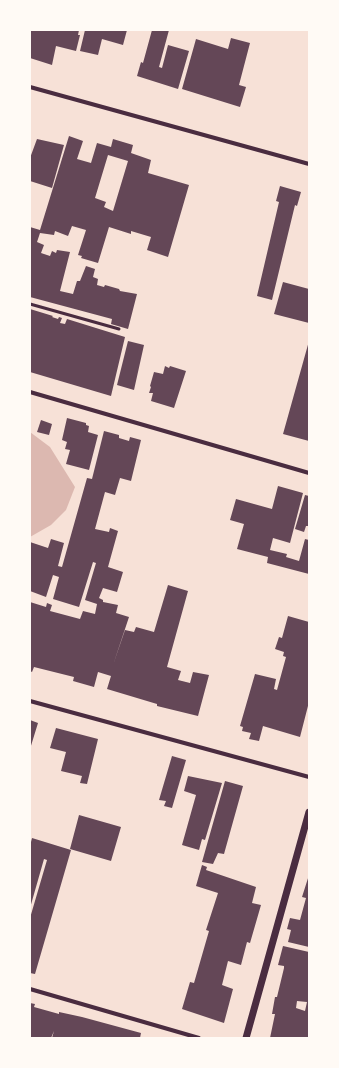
<!DOCTYPE html>
<style>
body{margin:0}
#map{position:relative;width:339px;height:1068px;overflow:hidden;background:#f7e1d7;font-family:Montserrat,sans-serif}
canvas{display:block}
.frame{position:absolute;inset:0;border:31px solid #fffaf5;pointer-events:none}
</style>
<div id="map">
<canvas width="339" height="1068"></canvas>
<div class="frame"></div>
</div>
<script>
const g = document.querySelector('canvas').getContext('2d');
g.lineJoin = 'round';
function fill(path, color) { g.fillStyle = color; g.fill(path, 'evenodd'); }
function stroke(path, color, width, dash) { g.strokeStyle = color; g.lineWidth = width; g.lineCap = dash ? 'butt' : 'round'; g.setLineDash(dash || []); g.stroke(path); }
const water = new Path2D(`
 M30,432L50,447L75,487L66,510L51,525L30,537Z`);
const building = new Path2D(`
 M30,30H79L78,35H80L76,51L56,46L52,65L30,58Z
 M85,30H127L123,45L102,39L98,55L80,51Z
 M152,30H169L159,67L162,68L168,45L189,51L178,89L137,76L141,62L143,63Z
 M231,38L250,43L239,85L246,87L240,107L182,89L196,39L228,49Z
 M69,136L83,141L77,159L91,163L97,143L111,147L113,139L133,145L131,153L151,160L148,173L189,185L168,257L147,250L151,237L131,231V234L109,227L98,263L81,258L82,256L78,255L86,230L72,226L68,236L55,231L54,235L40,233L37,242L44,245L41,253L50,256L52,251L56,253L57,250L70,252L60,291L73,294L77,281H80L86,266L95,269L93,277L98,279L97,285L104,287L105,285L119,289L120,291L137,294L128,329L111,324L112,319L30,297V227L40,230ZM108,155L128,161L113,211L104,207L106,202L95,198Z
 M37,139L64,145L52,188L30,181V158Z
 M280,186L301,192L297,206L295,205L272,300L257,296L279,202L276,201Z
 M283,282L309,289V323L274,314Z
 M30,309L53,316L52,317L58,319L59,317L62,318L60,323L65,324L67,319L125,337L111,396L30,372Z
 M128,341L144,345L134,390L117,385Z
 M309,341V441L283,434Z
 M165,366L169,368L170,366L186,371L174,408L151,401L153,393H149L151,387L150,386L154,372L163,374Z
 M67,418L86,423V425L89,426L88,432L98,435L89,470L66,464L70,450L65,449L67,442L62,440Z
 M41,420L52,424L49,435L37,432Z
 M104,431L119,435V438L129,441L130,437L141,440L131,481L120,478L115,495L105,492L95,529L109,532L110,528L118,531L108,567L123,572L117,592L103,588L99,598L103,600V602L118,605L116,613L129,617L113,665L125,630L134,632L136,627L154,632L168,585L188,591L167,667L181,671L178,680L190,683L193,672L209,675L198,716L157,706V704L107,689L111,676L98,672L94,687L73,681L74,677L34,667L32,672L30,671V602L46,607L47,603L52,605L50,611L80,619L83,611L95,614L97,604L85,600L96,563L93,562L79,607L53,599L59,577L53,575L46,597L30,591V542L48,548L51,539L64,543L58,566L62,567L87,478L92,479Z
 M278,486L303,493L290,543L273,538L270,550L287,554L286,557L299,561L305,539L309,540V574L267,563L268,557L237,549L244,524L230,520L236,499L272,509Z
 M305,495L309,496V526H306L304,532L295,529Z
 M288,616L309,622V702L300,737L263,726L259,741L249,739L251,733L242,731L243,727L240,726L255,674L276,679L274,689L277,690L286,657L283,656L284,652L275,649L279,637L282,638Z
 M30,720L38,723L30,749Z
 M56,728L98,739L87,784L80,783L82,776L61,771L66,752L50,748Z
 M172,756L186,760L172,808L164,806L166,801L159,800Z
 M188,776L222,783L205,840L202,839L199,850L182,845L196,795L184,791Z
 M225,781L243,786L224,854L218,853L213,864L202,862Z
 M79,815L121,827L111,861L70,849Z
 M32,838L71,850L35,974L30,973V918L47,860L44,859L30,908V846Z
 M202,865L207,867L206,870L256,887L252,903L261,905L250,943L247,942L241,965L228,961L222,985L233,989L224,1023L182,1009L190,982L194,983L209,931L206,930L218,893L196,886Z
 M309,875V947L288,942L291,930L287,929L290,918L300,920L306,898L302,897Z
 M283,946L309,952L308,1038H270L275,1014H272L275,997H277L284,968V966L278,965ZM297,1001L307,1002L305,1011L296,1008Z
 M30,1003L35,1004L34,1007L59,1014V1012L82,1017L141,1033L140,1038H52L54,1031L51,1038H30Z`);
const service = new Path2D(`
 M30,304L119,329`);
const minor = new Path2D(`
 M30,87L309,164
 M30,392L309,473
 M30,701L309,777
 M30,989L199,1038`);
const tertiary = new Path2D(`
 M246,1038L309,812`);
fill(water, '#dcb8b0');
fill(building, '#644757');
stroke(service, '#4a2c40', 3);
stroke(minor, '#4a2c40', 4);
stroke(tertiary, '#4a2c40', 7);
</script>
